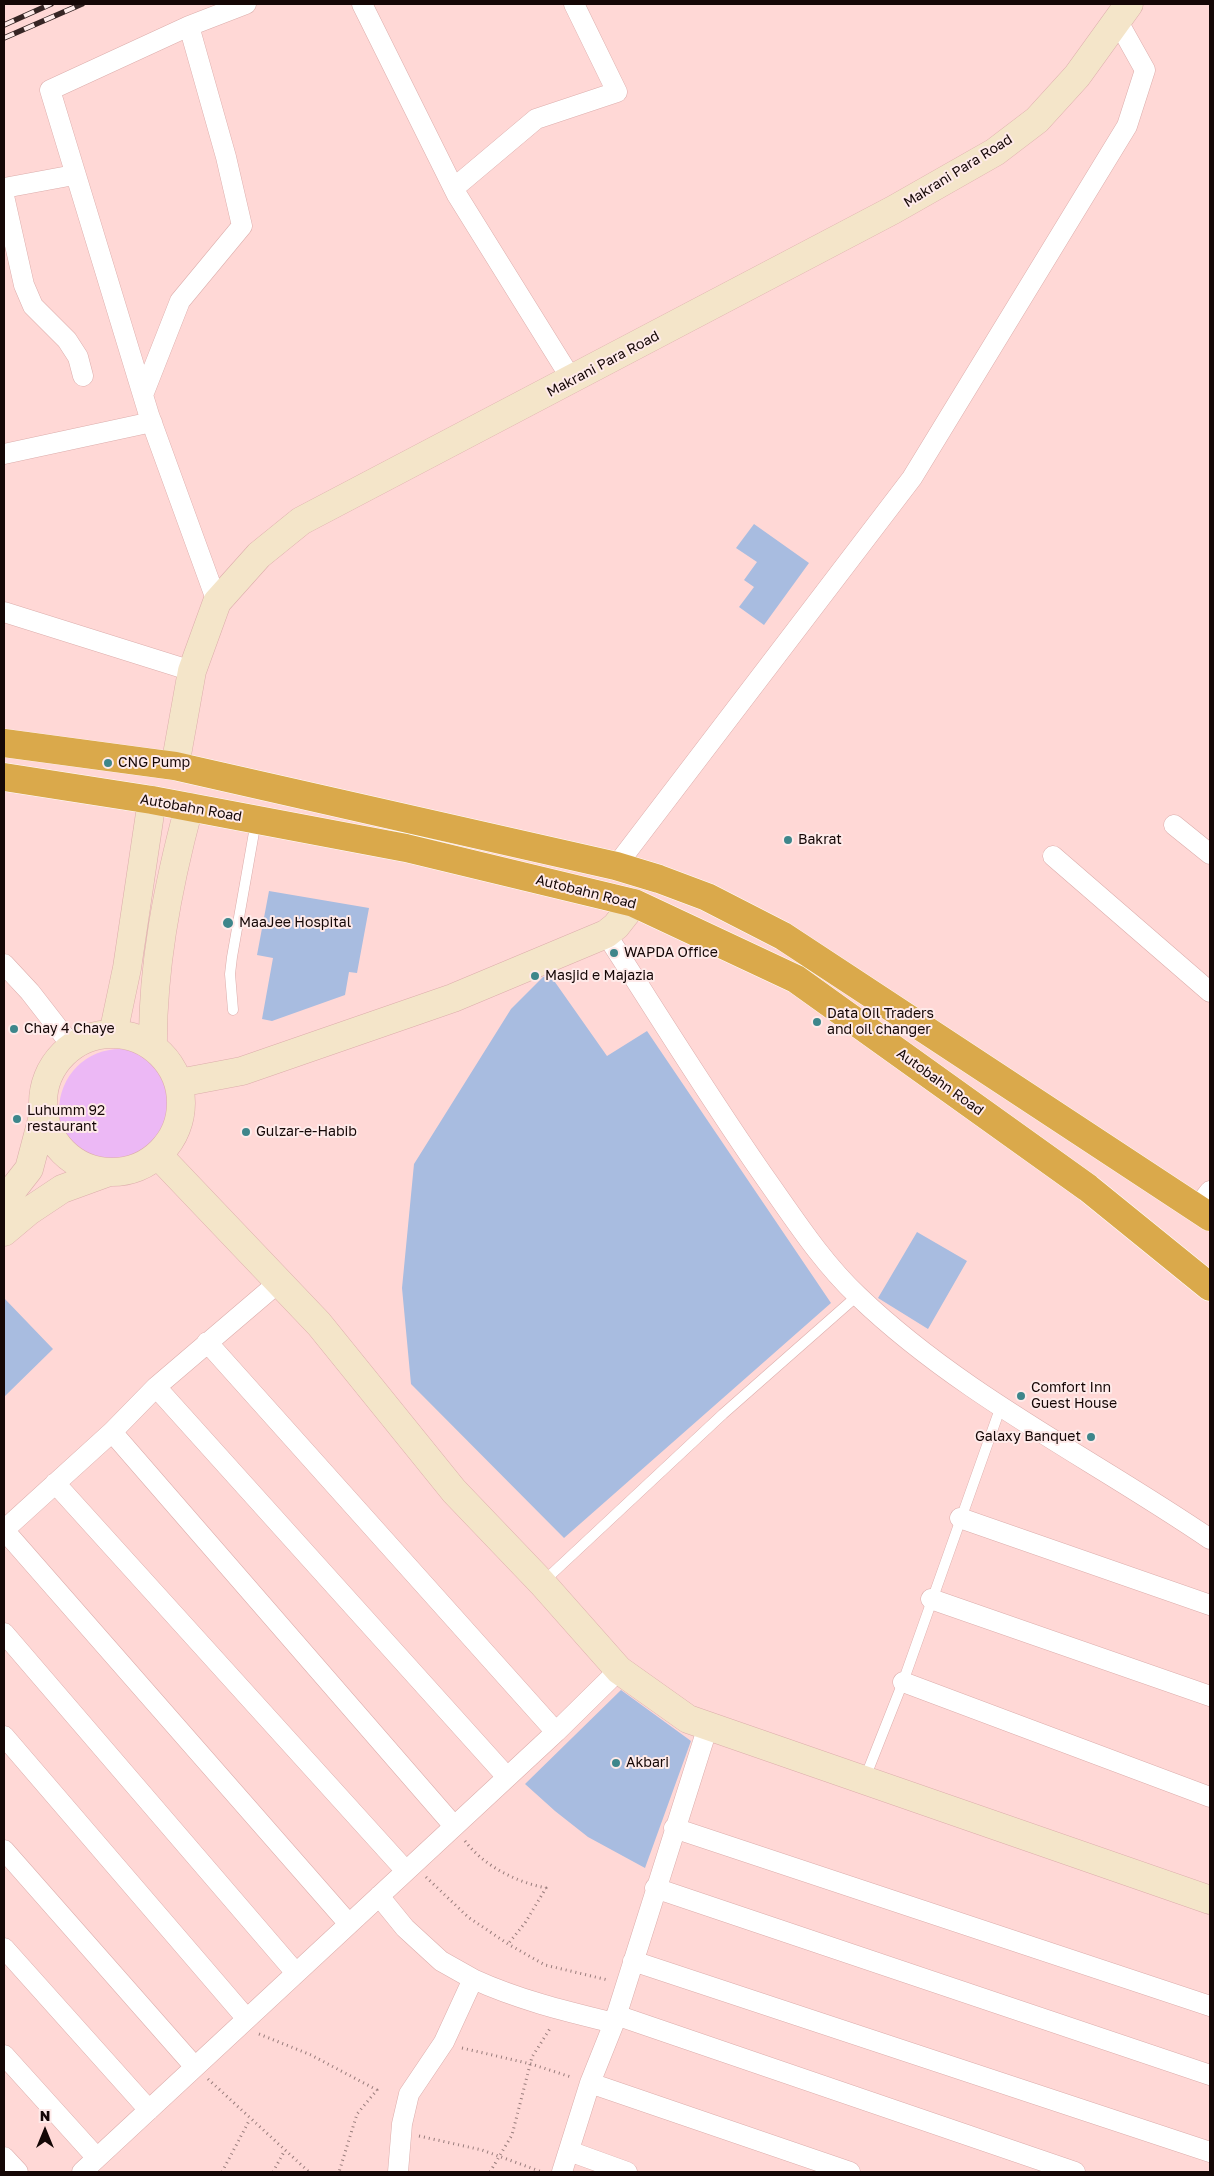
<!DOCTYPE html>
<style>
body{margin:0}
#map{position:relative;width:1214px;height:2176px;overflow:hidden;background:#ffd8d6;font-family:"Golos Text",sans-serif}
canvas{display:block}
.frame{position:absolute;inset:0;border:5px solid #150706;pointer-events:none}
.north{position:absolute;left:20px;top:2106px;width:50px;height:50px;-webkit-text-stroke:4px #feeae9;paint-order:stroke;rotate:0deg;font-size:14px;font-weight:700;line-height:20px;text-align:center;color:#150706}
.north::after{content:'';display:block;margin:auto;width:18px;height:22px;background:#150706;clip-path:polygon(50% 0,100% 100%,50% 72%,0 100%)}
</style>
<div id="map">
<canvas width="1214" height="2176"></canvas>
<div class="frame"></div>
<div class="north">N</div>
</div>
<script>
const g = document.querySelector('canvas').getContext('2d');
g.lineJoin = 'round';
function fill(path, color) { g.fillStyle = color; g.fill(path, 'evenodd'); }
function stroke(path, color, width, dash) { g.strokeStyle = color; g.lineWidth = width; g.lineCap = dash ? 'butt' : 'round'; g.setLineDash(dash || []); g.stroke(path); }
function label(font, color, halo, rows, align = 'center') {
  g.font = font + ' "Golos Text",sans-serif'; g.lineWidth = 4; g.setLineDash([]); g.textBaseline = 'middle'; g.strokeStyle = halo; g.fillStyle = color; for (const [text, x, y, turn = 0] of rows) {
    g.save(); g.translate(x, y); g.rotate((+turn || 0) * Math.PI / 180); g.textAlign = isNaN(turn) ? turn : align; if (halo) g.strokeText(text, 0, 0); g.fillText(text, 0, 0); g.restore();
  }
}
const green = new Path2D(`
 M59 1110a61 61 0 1 1 122 0a61 61 0 1 1-122 0Z`);
const building = new Path2D(`
 M754,524L809,563L764,625L739,607L754,587L744,580L757,562L736,548Z
 M269,891L369,908L357,973L349,972L345,995L272,1021L262,1019L273,958L257,955Z
 M550,975L607,1056L647,1031L831,1303L564,1538L411,1384L402,1288L414,1164L511,1009L543,977Z
 M917,1232L967,1261L928,1329L878,1298Z
 M4,1298L53,1349L4,1397Z
 M621,1690L691,1741L645,1868L588,1837L555,1811L525,1784Z`);
const path = new Path2D(`
 M465,1841C484,1866 516,1882 546,1888L525,1923L508,1944
 M426,1877L468,1917L508,1944L545,1965L608,1980
 M259,2034L311,2055L377,2090L357,2114L339,2172
 M462,2048L531,2064L571,2077
 M208,2079L309,2172
 M419,2136L482,2150L542,2172
 M222,2172L250,2119
 M273,2172L285,2150
 M490,2172L512,2135L532,2057L551,2027`);
const lane = new Path2D(`
 M233,1010L230,974L232,957L256,821
 M543,1582L723,1414L857,1296
 M865,1778L903,1682L1001,1406`);
const street = new Path2D(`
 M362,4L457,195L572,380
 M4,188L74,175
 M454,188L536,119L617,92L574,4
 M4,196L24,285L33,306L67,340L78,357L83,376
 M143,395L180,301L242,226L226,157L189,26
 M4,454L152,422
 M217,602L149,415L50,90L189,26L246,4
 M4,612L192,671
 M1174,825L1210,854
 M1053,856L1210,992
 M616,866L912,478L1127,126L1145,70L1117,20
 M606,934C659,1016 710,1099 766,1179C795,1220 822,1262 858,1296C961,1395 1093,1459 1210,1539
 M4,964L30,992L72,1046
 M1196,1209L1210,1191
 M207,1342L556,1732
 M156,1387L507,1777
 M112,1432L454,1826
 M55,1483L406,1871
 M960,1518L1210,1605
 M4,1530L349,1924
 M4,1530L112,1432L156,1387L279,1282
 M931,1599L1210,1696
 M4,1633L296,1973
 M903,1682L1210,1797
 M4,1736L247,2019
 M674,1828L1210,2006
 M4,1850L195,2067
 M655,1888L1210,2075
 M379,1896L405,1928L441,1961L473,1979L444,2042L409,2094L402,2124L398,2172
 M4,1948L149,2110
 M633,1961L1210,2152
 M473,1979C519,2000 565,2011 614,2023
 M616,2015L1075,2172
 M4,2055L97,2158
 M590,2083L850,2172
 M569,2151L627,2172
 M4,2157L18,2172
 M82,2172L556,1732L619,1670
 M562,2172L590,2083L614,2023L708,1726`);
const secondary = new Path2D(`
 M175,766L192,671L217,602L259,555L301,521L893,210L995,152L1037,120L1077,76L1129,4
 M43 1103a69 69 0 1 1 138 0a69 69 0 1 1-138 0Z
 M113,1034L127,968L152,800
 M153,1047C152,966 168,885 189,807
 M179,1083L242,1071L453,998L606,934L616,926L634,903
 M159,1156L319,1324L454,1491L542,1583L619,1670L688,1719L1210,1900
 M4,1201L29,1169L43,1116
 M4,1232L29,1211L62,1189L106,1173`);
const highway = new Path2D(`
 M4,743L175,766L616,866L659,879L707,897L783,936L1210,1217
 M4,777L152,800L406,848L634,903L796,979L1088,1188L1210,1287`);
const rail = new Path2D(`
 M4,25L51,4
 M4,38L82,4`);
const markers = [
 [108,763,5,"#3e868b"],
 [788,840,5,"#3e868b"],
 [228,923,6,"#3e868b"],
 [614,953,5,"#3e868b"],
 [535,976,5,"#3e868b"],
 [817,1022,5,"#3e868b"],
 [14,1029,5,"#3e868b"],
 [17,1119,5,"#3e868b"],
 [246,1132,5,"#3e868b"],
 [1021,1396,5,"#3e868b"],
 [1091,1437,5,"#3e868b"],
 [616,1763,5,"#3e868b"]
];
const streetNames = [
 ["Makrani Para Road",958,171,-32],
 ["Makrani Para Road",603,364,-28],
 ["Autobahn Road",191,808,10],
 ["Autobahn Road",586,892,14],
 ["Autobahn Road",940,1082,36]
];
const poiNames = [
 ["CNG Pump",118,763],
 ["Bakrat",798,840],
 ["MaaJee Hospital",239,923],
 ["WAPDA Office",624,953],
 ["Masjid e Majazia",545,976],
 ["Data Oil Traders",827,1014],
 ["and oil changer",827,1030],
 ["Chay 4 Chaye",24,1029],
 ["Luhumm 92",27,1111],
 ["restaurant",27,1127],
 ["Gulzar-e-Habib",256,1132],
 ["Comfort Inn",1031,1388],
 ["Guest House",1031,1404],
 ["Galaxy Banquet",1081,1437,"right"],
 ["Akbari",626,1763]
];
fill(green, '#ecb8f5');
fill(building, '#a8bce0');
stroke(lane, '#dcadab', 11);
stroke(street, '#dcadab', 21);
stroke(secondary, '#dcadab', 29);
stroke(highway, '#fff', 29);
stroke(path, '#987c7b', 3, [1, 4]);
stroke(lane, '#fff', 10);
stroke(street, '#fff', 20);
stroke(secondary, '#f4e5c9', 28);
stroke(highway, '#daa94b', 28);
stroke(rail, '#362524', 5.5);
stroke(rail, '#feeae9', 4, [11]);
for (const [x, y, r, color] of markers) { const dot = new Path2D(); dot.arc(x, y, r, 0, 2 * Math.PI); g.fillStyle = color; g.fill(dot); stroke(dot, '#feeae9', 2); }
label('14px', '#150706', '#feeae9', streetNames);
label('14px', '#150706', '#feeae9', poiNames, 'left');
</script>
